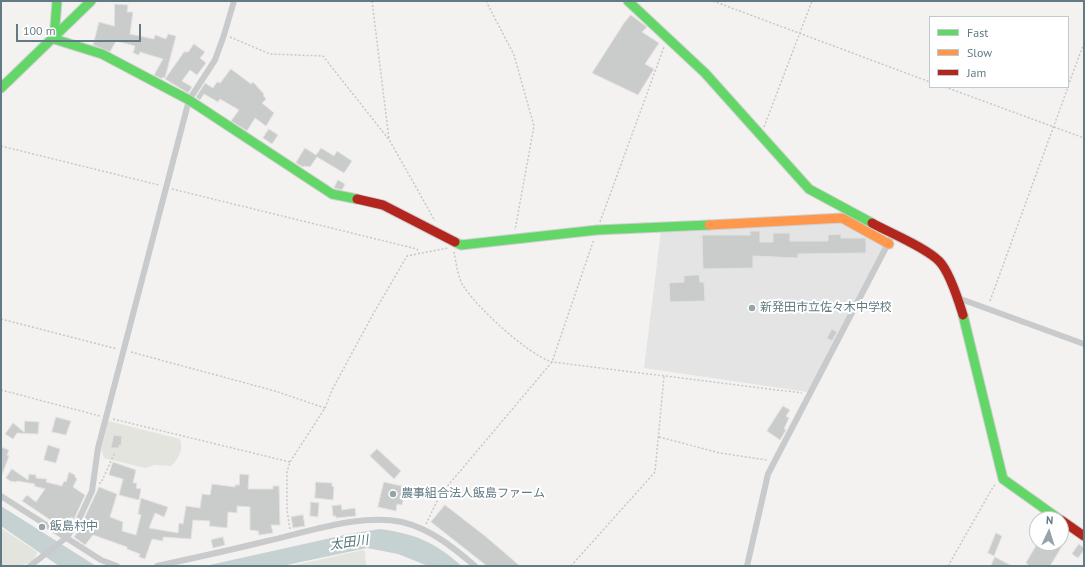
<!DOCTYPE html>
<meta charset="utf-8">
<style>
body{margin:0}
#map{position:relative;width:1085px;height:567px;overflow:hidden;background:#f3f2f0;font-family:"PT Sans",sans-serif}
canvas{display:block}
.frame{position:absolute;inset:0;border:2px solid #617a83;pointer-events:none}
.legend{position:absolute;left:929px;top:16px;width:140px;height:72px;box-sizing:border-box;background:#fff;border:1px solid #c0cacd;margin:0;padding:5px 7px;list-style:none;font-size:12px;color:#617a83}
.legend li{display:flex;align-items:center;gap:8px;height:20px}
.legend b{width:20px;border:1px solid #c0cacd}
.north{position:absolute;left:1029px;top:511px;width:40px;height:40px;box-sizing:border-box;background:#fff;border:1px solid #c0cacd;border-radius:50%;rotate:4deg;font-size:11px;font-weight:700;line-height:16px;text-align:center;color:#617a83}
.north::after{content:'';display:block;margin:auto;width:14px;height:18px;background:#94a4a9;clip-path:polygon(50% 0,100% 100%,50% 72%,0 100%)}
.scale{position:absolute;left:16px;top:24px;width:125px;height:18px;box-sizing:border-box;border:2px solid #617a83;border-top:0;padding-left:5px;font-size:12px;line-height:14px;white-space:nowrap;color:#617a83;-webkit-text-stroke:3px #fff;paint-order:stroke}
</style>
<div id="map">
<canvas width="1085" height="567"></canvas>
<div class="frame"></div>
<ul class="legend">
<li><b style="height:5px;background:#63d668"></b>Fast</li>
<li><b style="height:5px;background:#ff974d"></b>Slow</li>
<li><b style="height:5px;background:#b3261e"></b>Jam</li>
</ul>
<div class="north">N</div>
<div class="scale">100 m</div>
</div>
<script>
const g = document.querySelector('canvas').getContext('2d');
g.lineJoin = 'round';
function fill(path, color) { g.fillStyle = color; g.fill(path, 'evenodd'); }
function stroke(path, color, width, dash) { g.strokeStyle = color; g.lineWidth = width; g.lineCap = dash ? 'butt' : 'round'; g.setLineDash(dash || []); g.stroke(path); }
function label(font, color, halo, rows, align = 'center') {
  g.font = font + ' "PT Sans","Noto Sans JP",sans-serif'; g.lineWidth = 4; g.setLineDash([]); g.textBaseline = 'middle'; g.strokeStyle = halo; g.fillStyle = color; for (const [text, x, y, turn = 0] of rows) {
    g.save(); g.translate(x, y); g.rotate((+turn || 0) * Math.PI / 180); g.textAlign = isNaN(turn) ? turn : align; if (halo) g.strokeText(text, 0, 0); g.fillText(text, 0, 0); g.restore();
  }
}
const built = new Path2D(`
 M840,221L885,247L808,392L644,368L661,231Z`);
const green = new Path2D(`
 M108,421L180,439C184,449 178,460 171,466L155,465L145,468L104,458L101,449Z
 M1,528L37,552C36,567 13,566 1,566Z
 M363,550L365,552L366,566H291Z`);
const water = new Path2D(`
 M1,506L96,566H59L1,526Z
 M380,529C416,534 434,542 462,566H428L398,554L367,548L282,566H205L349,534Z`);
const building = new Path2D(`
 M115,4L128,5L127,12H133L130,34L154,39L155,35L166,39L168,34L176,36L165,78L163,77L162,79L154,75L163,59L140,52L139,55L133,53L135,46L116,41L110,52L93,45L99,22L114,26Z
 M631,15L647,27L642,32L659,43L645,64L654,69L638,95L592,73L624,23Z
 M194,44L205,52L200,58L206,63L197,75L190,70L182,81L192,87L188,93L165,79L184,52H188Z
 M231,69L251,84L253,82L264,94L263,95L266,99L262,103L274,113L266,126L255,118L247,131L231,121L239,110L220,99L218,102L204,94L200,100L196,97L205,83L213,88L217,82L220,83Z
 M269,129L278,135L272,144L263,138Z
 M305,148L316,155L321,148L334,156L337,151L352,161L344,173L317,157L310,167L304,166L303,167L296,163Z
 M338,180L345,184L342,190L334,188Z
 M750,231H760V242H773V233H790V241H828V235L841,234V238H866V253L798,254V258L753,256V268L703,269L702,235H750Z
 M699,275L700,282H704L705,301L670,302L669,283L684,282V276Z
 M832,329L837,332L832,341L827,338Z
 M783,406L790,410L786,416L789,418L784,429L786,430L780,440L767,431Z
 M56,417L71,421L66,435L52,432Z
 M25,421L39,422L38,434L17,433L13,439L5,434L13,423L24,432Z
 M114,435L122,436L121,446L119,445V448H111Z
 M48,445L60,449L56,463L44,460Z
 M1,447L9,450L7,455L9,456L2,475Z
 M377,449L401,471L394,479L370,456Z
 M113,462L136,470L133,483H137L136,488L141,489L139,500L119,495L123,479L109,475Z
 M12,469L28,480L29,474L36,475V478L47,479L46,482L62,486L64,481L66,482L69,472L75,475V477L77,479L73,487L85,495L75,517L74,519L71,517L64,529L22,501L27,495L36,502L45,489L34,486L35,484L17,481L16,482L10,481L6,478Z
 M240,474L249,475L248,489H273V486H279L280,525H271L273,533L259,535L258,531L250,530V507L237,506V513L228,512L227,528L209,526L210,521L193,520L191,539L163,537V541L152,539L145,559L139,557L140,554L127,549V547L99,537L93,535L85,545L74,537L83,524L82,523L99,487L117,494L110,517L123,522L122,531L136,535L141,515L138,514L141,498L168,507L164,517L155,513L149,528L178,533L179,523L183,524L186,506L200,508L202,494L210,495L212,484L235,487V485H239Z
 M316,482L332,483V486L334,487L333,500L315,498Z
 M384,482L406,487L402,505L397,504L396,511L378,507Z
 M311,502L319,503L318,517L310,516Z
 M341,505L342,510L355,508L356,516L336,518V516H333L332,506Z
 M445,505L485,536L520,566H487L431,522Z
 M303,515L305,526L293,528L291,517Z
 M996,533L1002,536L994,556L988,553Z
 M223,537L225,545L213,548L211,540Z
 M1038,543H1064L1050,566H1030L1026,563Z
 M1079,544L1084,548V550L1078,558L1072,554Z
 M995,557L1012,566H991Z`);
const path = new Path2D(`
 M372,1L389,139
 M486,1L514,55L534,126L515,230
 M713,1L930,82
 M230,37L270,54L323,56L390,141L435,221
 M1068,86L1084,43
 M945,87L1084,138
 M764,127L812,1
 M1,146L159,185
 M172,189L417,249L419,253
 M600,222L664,47
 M454,252C456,262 458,279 464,287C480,310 526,353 552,362L802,393
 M990,301L1068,87
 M1,319L117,349
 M131,352L275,391L325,408
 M1,390L100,416
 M113,419L290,462
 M659,437L720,453L767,460
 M99,483H101L115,452
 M426,524L440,495L552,362L594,239
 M290,529L287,510V472L290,462L325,408L332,390L372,316L407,256L448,248
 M571,566L655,472L664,376
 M948,566L993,487L996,484`);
const street = new Path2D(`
 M958,298L1084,344
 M1,496L101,560L117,566
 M30,566L67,537L79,519L92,491L98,448L189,100L215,60L224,35L234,1
 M157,566C194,558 231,550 267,541C308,532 361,513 402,522C431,529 454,548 475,566
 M747,566L768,474L893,234`);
const fast = new Path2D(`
 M57,1L54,39L102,54L189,100L332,194L357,199
 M628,1L705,73L809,189L872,223
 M1,88L91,1
 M455,242L461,245L597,230L709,225
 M963,315L1003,479L1059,519`);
const slow = new Path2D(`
 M709,225L842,218L889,244`);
const jam = new Path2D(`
 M357,199L383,205L455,242
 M872,223C890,233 925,247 939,261C949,271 959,302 963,315
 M1061,520L1084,536`);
const markers = [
 [752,308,4,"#94a4a9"],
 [393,494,4,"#94a4a9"],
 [42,527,4,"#94a4a9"]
];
const poiNames = [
 ["新発田市立佐々木中学校",760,308],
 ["農事組合法人飯島ファーム",401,494],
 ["飯島村中",50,527]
];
const waterNames = [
 ["太田川",349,543,-8]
];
fill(built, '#e3e4e3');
fill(green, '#e2e4dd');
fill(water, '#c6d2d2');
fill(building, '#cacccb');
stroke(building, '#e2e2e1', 1);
stroke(fast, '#cfd0d0', 11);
stroke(slow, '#cfd0d0', 11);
stroke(jam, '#cfd0d0', 11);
stroke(path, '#c6c8c8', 1.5, [2, 2]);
stroke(street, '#c8cacb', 6);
stroke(fast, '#63d668', 9);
stroke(slow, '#ff974d', 9);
stroke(jam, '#b3261e', 9);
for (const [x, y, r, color] of markers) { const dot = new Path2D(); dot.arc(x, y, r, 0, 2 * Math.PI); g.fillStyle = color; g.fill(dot); stroke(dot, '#fff', 1.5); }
label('12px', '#617a83', '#fff', poiNames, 'left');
label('italic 13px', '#587779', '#fff', waterNames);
</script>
